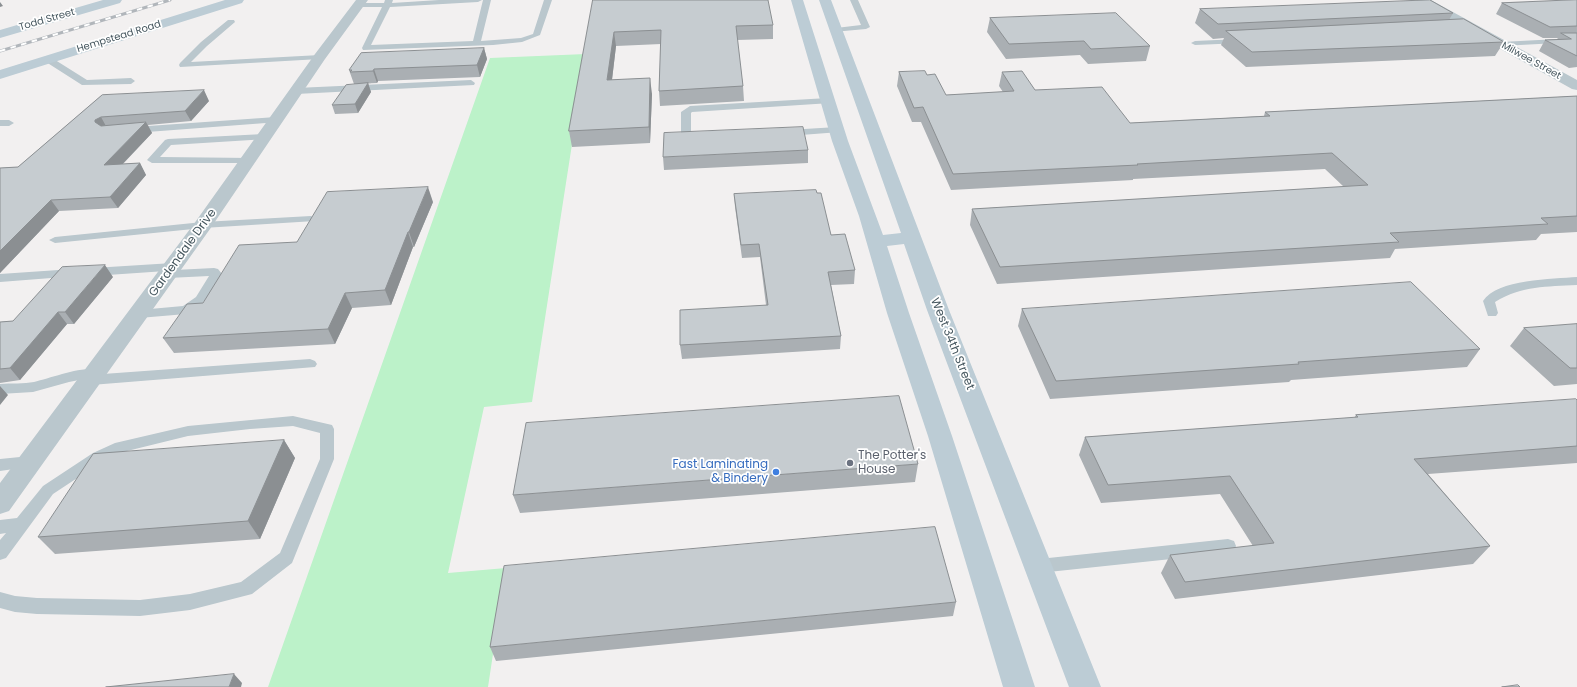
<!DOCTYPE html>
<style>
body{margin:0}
canvas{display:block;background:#f2f0f0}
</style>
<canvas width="1577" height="687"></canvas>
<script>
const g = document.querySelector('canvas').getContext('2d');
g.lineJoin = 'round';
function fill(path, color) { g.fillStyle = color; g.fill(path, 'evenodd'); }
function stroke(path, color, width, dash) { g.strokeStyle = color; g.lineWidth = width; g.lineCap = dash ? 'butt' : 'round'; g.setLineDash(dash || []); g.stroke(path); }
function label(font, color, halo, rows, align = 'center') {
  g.font = font + ' Poppins,sans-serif'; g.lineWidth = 3.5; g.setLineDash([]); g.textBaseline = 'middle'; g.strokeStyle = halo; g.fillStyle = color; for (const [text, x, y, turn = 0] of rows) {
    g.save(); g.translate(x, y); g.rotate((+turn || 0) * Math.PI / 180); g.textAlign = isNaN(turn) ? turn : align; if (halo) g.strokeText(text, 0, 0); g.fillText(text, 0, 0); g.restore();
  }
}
const green = new Path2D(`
 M586,54L532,402L484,407L448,573L506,568L488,687H268L490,58Z`);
const lane = new Path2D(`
 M385,0H393L392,3L439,0H482L478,2L390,7L371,45L473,41L483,0H491L481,41L521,38L533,34L544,0H552L540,35L522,42L493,45L363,50L362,48L382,7H358L354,5L358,3H384Z
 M850,0H858L870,27L866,29L833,32L832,30L836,28L861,25Z
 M228,20H234L235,22L207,46L191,62L320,55L324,57L320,59L180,67L179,65L180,63L201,42Z
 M1577,38V42L1501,46L1497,44L1501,42Z
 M1239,39H1242V43L1195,45L1191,43L1195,41Z
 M46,58H52L87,80L131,78L135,81L131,84L82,85L46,62L45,60Z
 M471,80L475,83L474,85L296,94L292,91L296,88Z
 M828,98L831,99L832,101L831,103L692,112L691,113V133L703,135L705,137C698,143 687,140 681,134V112L690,106Z
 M276,117L279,118L281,120L279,122L134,133L129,130L134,127Z
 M0,120H9L14,123L9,126H0Z
 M837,127L840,128L842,130L840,132L788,136L783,133L788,130Z
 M264,134L267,135L269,137L267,139L171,145L160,157L252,158L253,160L248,163H152L147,160L165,140L168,139Z
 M311,216L316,219L315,221L203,228L55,243L49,240L55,237L203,222Z
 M173,263L177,265L179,267L175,270L214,268L218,269L222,274L208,297L196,310L186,314L139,318L135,317L133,314L135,311L139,310L183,306L196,297L209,276L168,278L164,277L162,274L166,271L93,276L89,275L87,272L89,269L93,268Z
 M73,269L77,270L79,273L77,276L0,282V274Z
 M1577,277V285C1546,287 1523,285 1495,302L1498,313L1496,316H1488L1483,301C1497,279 1553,279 1577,277Z
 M310,359L315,361L317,364L315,367L91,385L86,383L84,379L69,382L33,392L0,394V384C11,383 24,384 34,382C52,378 84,365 102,370L103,374Z
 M293,416L332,425L334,429V459L292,563L252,594L190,610L140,616L37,614L15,612L0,608V592L15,596L37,598L140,600L190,594L241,582L280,553L320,459V433L293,426L250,429L188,436L123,452L103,461L53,494L6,558L0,560V540L6,533L0,534V520L17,518L43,486L93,453L115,443L188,426Z
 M30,456L35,458L38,462L35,466L0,471V459Z
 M1228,539L1234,541L1236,546L1234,551L1228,553L1039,573L1033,571L1031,566L1033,561L1039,559Z`);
const street = new Path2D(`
 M356,0H368L325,59L210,229L9,511L0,514V483L196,221L315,54Z
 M1416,0H1431L1577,80V90L1572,89L1418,3Z`);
const secondary = new Path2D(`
 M103,0H122L120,3L0,38V30Z
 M225,0H244L242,3L0,79V70Z
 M791,0H803L848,141L883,235L901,233L819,0H831L949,310L1101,687H1069L927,310L904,244L887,246L909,313L952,436L1035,687H1003L928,436L887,313L859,216L832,141Z`);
const rail = new Path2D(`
 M0,51L170,0`);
const wall = new Path2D(`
 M593,0L773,25V39L737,40L743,86L744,101L660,106L659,91L661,44L616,46L612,80L652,94L650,143L572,147L569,131Z
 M1577,0V67L1569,68L1539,51L1545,40L1557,39L1558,38H1543L1496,14L1502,3Z
 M1200,9L1453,13L1449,20L1504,42L1495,56L1246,67L1221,45L1224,38L1213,39L1195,23Z
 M990,18L1150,46L1146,61L1088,64L1080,55L1006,59L987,32Z
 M484,48L487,59L480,77L378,81L377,83L354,84L349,70Z
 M899,72L927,75L946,95L1003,92L999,86L1002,72L1035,90L1130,123L1264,116L1265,112L1577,96V232L1541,234L1536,240L1395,249L1390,258L997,284L970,225L972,209L1344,187L1325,169L1133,179V180L951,190L921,122H912L897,86Z
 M368,83L371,92L358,113L335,114L332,105Z
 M102,95L209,101L191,121L148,125L152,133L123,164L140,163L146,175L118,208L59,211L0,273V168L18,167Z
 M808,150V163L664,170L663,157Z
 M734,194L831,235L855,270L854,284L831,285L841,336L840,349L682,359L680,345L766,305L760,257L742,258L735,207Z
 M433,202L414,247H413L391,305L352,308L335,344L174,353L163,338L203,303L297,242Z
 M113,277L74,324H67L20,380L0,383V322L13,321Z
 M1022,309L1480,349L1467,367L1291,380L1289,382L1050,399L1018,326Z
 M1577,324V384L1554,386L1510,346L1524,328Z
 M1577,400V463L1428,474L1490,546L1473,564L1175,599L1161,573L1170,555L1253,546L1220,494L1101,503L1079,455L1085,437L1354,418L1356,415Z
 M284,440L295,458L260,539L55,554L38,537Z
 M918,464L915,482L520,513L513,495Z
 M956,602L953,616L496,661L490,647Z`);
const shadedWall = new Path2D(`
 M0,2L3,6L0,7Z
 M614,32L616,46L610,96L607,80Z
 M484,48L487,59L480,77L477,65Z
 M374,69L378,81L377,83L373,71Z
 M650,78L652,94L650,143L649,127Z
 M368,83L371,92L358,113L355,104Z
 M204,90L209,101L191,121L185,111Z
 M101,117L107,128L101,131L95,122V120Z
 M146,122L152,133L111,176L104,165Z
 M140,163L146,175L118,208L110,197Z
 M428,187L433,202L414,247L409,232Z
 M51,200L59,211L0,273V251Z
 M408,232L413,247L391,305L385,290Z
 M105,265L113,277L74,324L65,312Z
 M345,293L352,308L335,344L328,329Z
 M58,312L67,324L20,380L10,368Z
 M0,386L8,395L0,405Z
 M284,440L295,458L260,539L248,521Z
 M234,674L242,683L241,687H229Z`);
const building = new Path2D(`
 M593,0H768L773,25L736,26L743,86L659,91L661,30L614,32L607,80L650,78L649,127L569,131Z
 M1430,0L1453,13L1218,24L1200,9Z
 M1577,0V26L1550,27L1502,3Z
 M1116,13L1150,46L1091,49L1084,41L1009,44L990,18Z
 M1464,19L1504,42L1252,52L1226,31Z
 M1561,33H1577V56L1545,40L1571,39Z
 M484,48L477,65L374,69L373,71L350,72L352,70H349L361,53Z
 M925,71L927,75L935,74L946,95L1014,91L1002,72L1022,71L1035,90L1102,87L1130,123L1270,116L1265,112L1577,96V216L1541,218L1548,224L1390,233L1399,242L1000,267L972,209L1368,185L1332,153L1137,164L1138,165L953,174L923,107L914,108L899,72Z
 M368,83L355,104L332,105L346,85Z
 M204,90L185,111L101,117L95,120V122L101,126L146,122L104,165L140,163L110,197L51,200L0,251V168L18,167L102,95Z
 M803,127L808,150L663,157L664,133Z
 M428,187L409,232H408L385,290L345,293L328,329L163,338L187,304L203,303L239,245L297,242L327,192Z
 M816,190L817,193H821L831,235L845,234L855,270L828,272L841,336L680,345V310L768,305L759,244L741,245L734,194Z
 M105,265L65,312H58L10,368L0,369V322L13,321L62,267Z
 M1411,282L1480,349L1298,362L1299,364L1056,381L1022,309Z
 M1577,324V368H1570L1524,328Z
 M899,396L918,464L513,495L526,423Z
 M1576,399L1577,400V446L1414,459L1490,546L1185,582L1170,555L1274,543L1230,476L1108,485L1085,437L1358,417L1356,415Z
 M284,440L248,521L38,537L93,454Z
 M935,527L956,602L490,647L504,566Z
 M234,674L229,687H106Z
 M1518,685L1520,687H1502Z`);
const markers = [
 [850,463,4,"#6b7280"],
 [776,472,4,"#3f7fe0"]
];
const farStreetnames = [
 ["Todd Street",47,20,-16],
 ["Hempstead Road",119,37,-17],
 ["Milwee Street",1531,61,29]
];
const streetNames = [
 ["Gardendale Drive",183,253,-54],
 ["West 34th Street",952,344,68]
];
const worshipNames = [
 ["The Potter's",858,456],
 ["House",858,470]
];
const shopNames = [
 ["Fast Laminating",768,465],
 ["& Bindery",768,479]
];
fill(green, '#bcf2c9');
fill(lane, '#bac7cd');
fill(street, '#bac7cd');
fill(secondary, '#bcccd5');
stroke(rail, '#b1b6bb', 3);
stroke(rail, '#fff', 2, [5.5]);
fill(wall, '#aaafb3');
fill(shadedWall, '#8b8f92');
fill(building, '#c6ccd0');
stroke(building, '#8b8f92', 1);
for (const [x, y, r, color] of markers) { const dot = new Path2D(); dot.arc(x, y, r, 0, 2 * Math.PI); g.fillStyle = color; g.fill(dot); stroke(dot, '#fff', 1.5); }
label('10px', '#46575f', '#fff', farStreetnames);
label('12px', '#46575f', '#fff', streetNames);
label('12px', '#5b616d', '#fff', worshipNames, 'left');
label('12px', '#366cbe', '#fff', shopNames, 'right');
</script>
